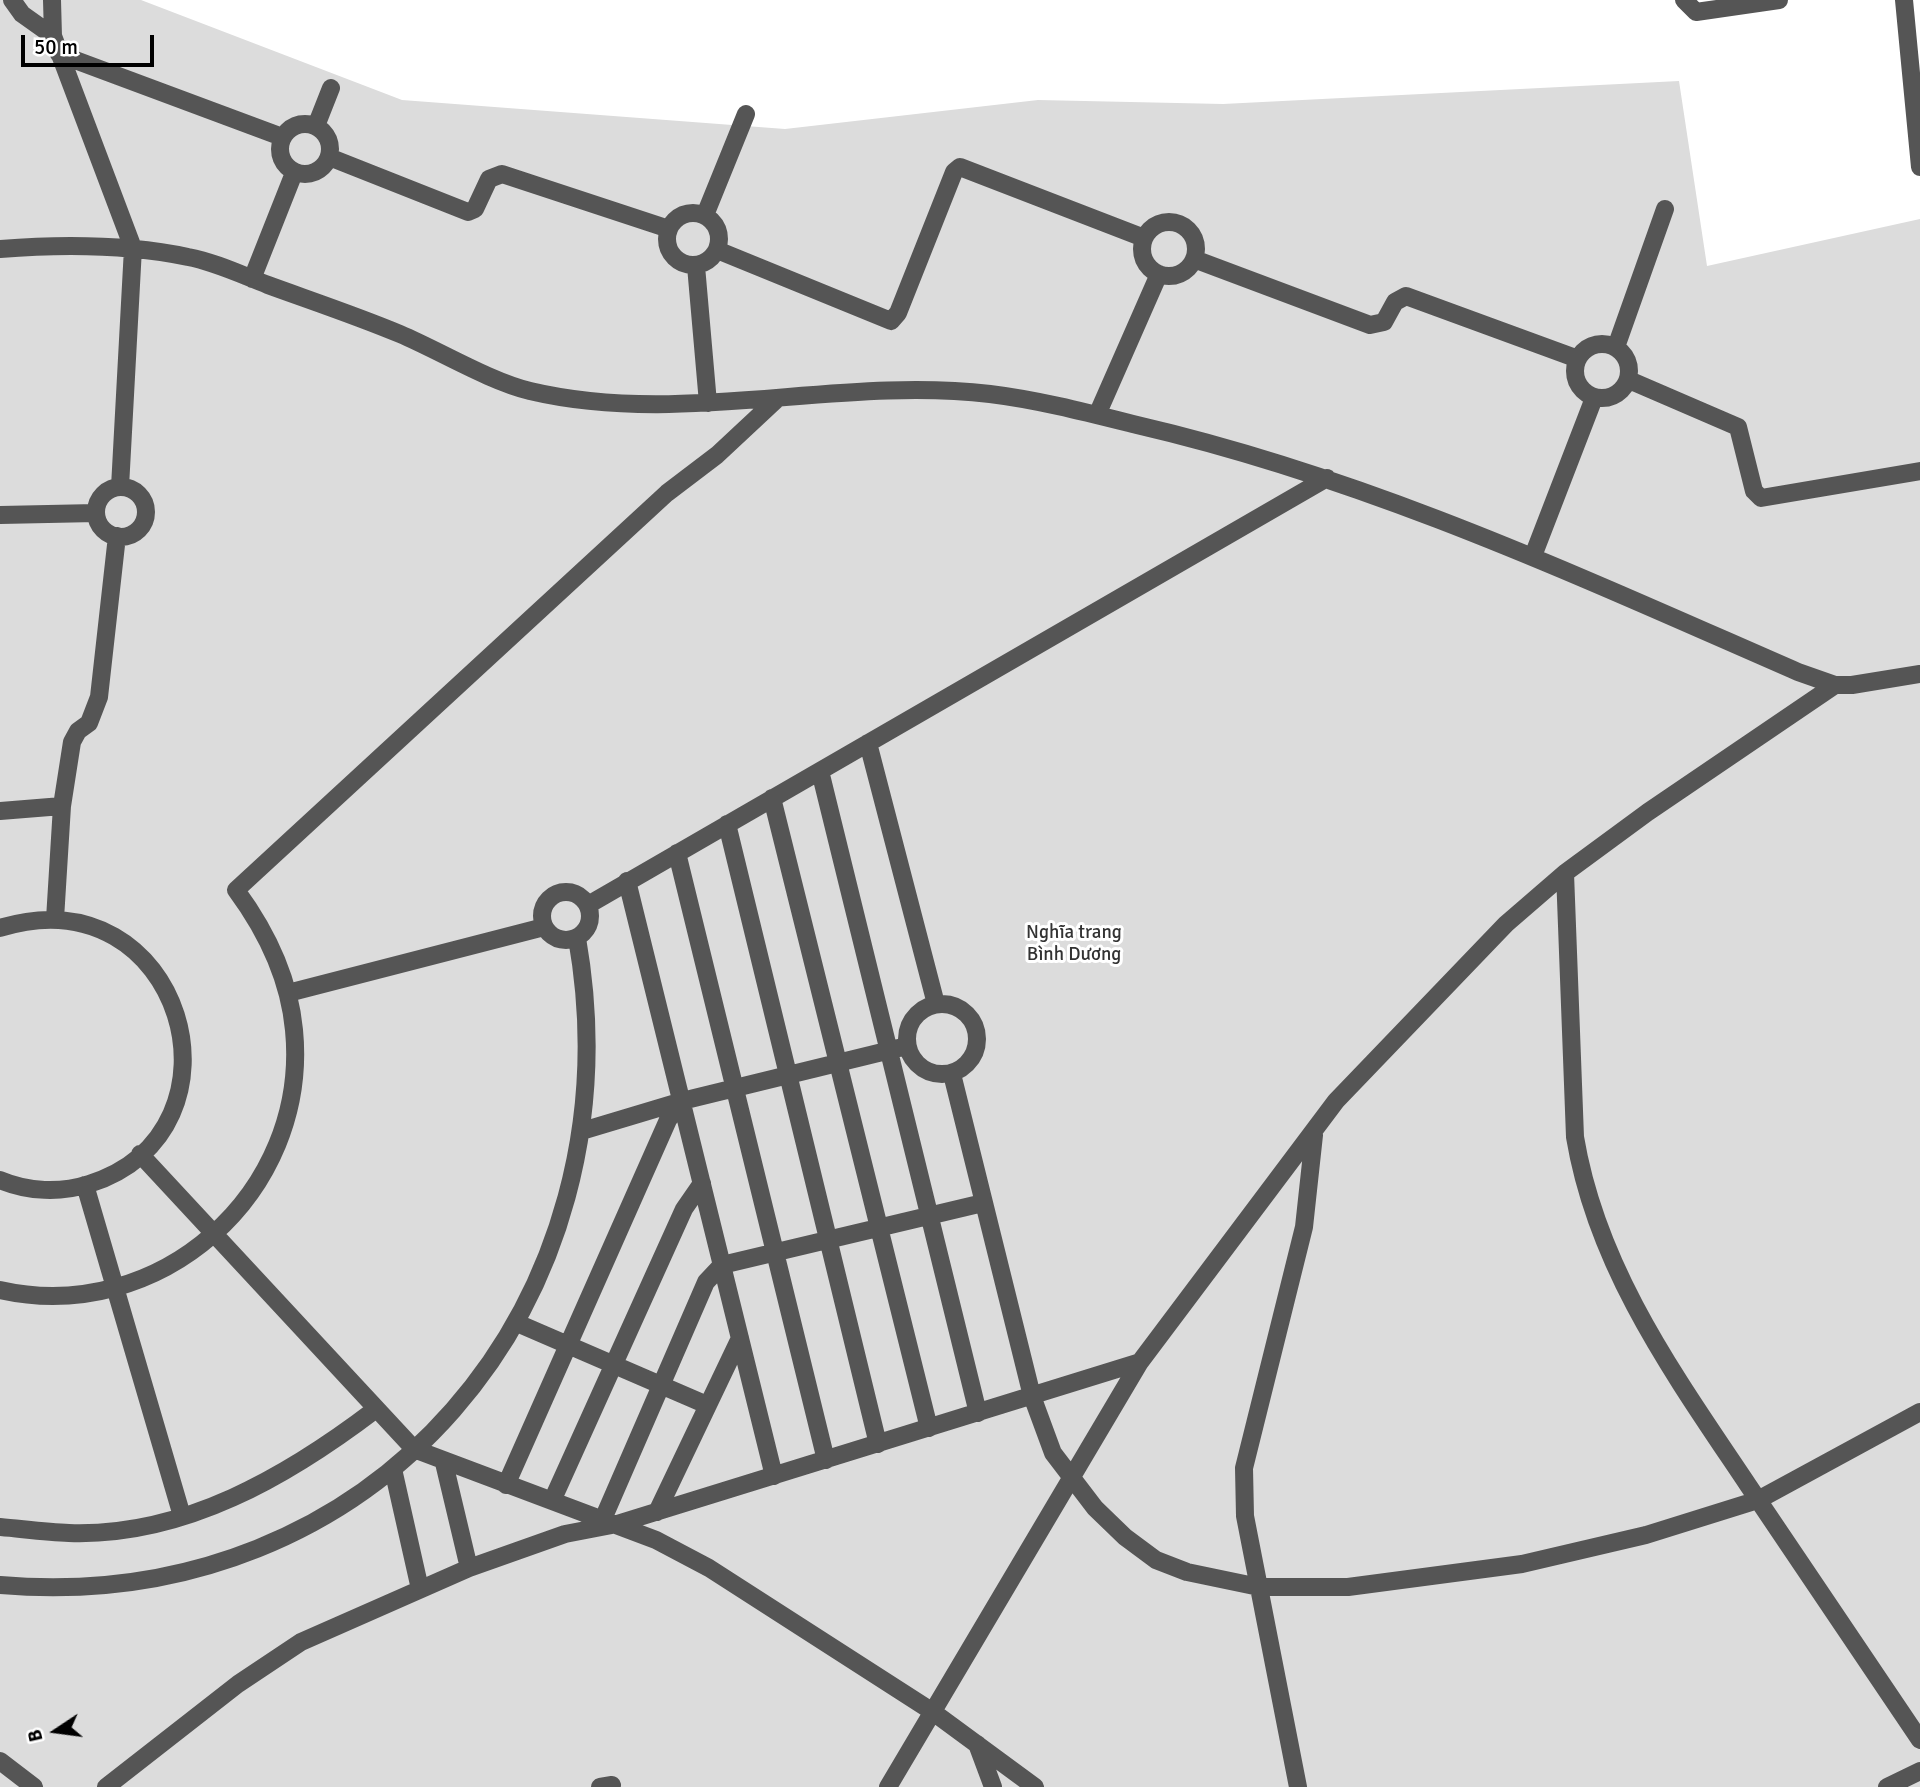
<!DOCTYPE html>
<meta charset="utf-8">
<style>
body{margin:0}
#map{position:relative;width:1920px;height:1787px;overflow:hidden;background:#fff;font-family:Signika,sans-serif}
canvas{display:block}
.north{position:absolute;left:21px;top:1696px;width:70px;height:70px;-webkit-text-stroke:5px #fff;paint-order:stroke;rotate:257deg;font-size:19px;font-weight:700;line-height:28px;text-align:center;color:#000}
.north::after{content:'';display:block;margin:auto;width:24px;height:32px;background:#000;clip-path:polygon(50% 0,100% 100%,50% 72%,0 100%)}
.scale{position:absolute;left:21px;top:35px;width:133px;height:32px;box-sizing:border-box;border:4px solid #000;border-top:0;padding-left:9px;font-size:21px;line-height:24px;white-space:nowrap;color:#000;-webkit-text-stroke:5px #fff;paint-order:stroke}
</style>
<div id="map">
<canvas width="1920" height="1787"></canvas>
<div class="north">B</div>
<div class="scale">50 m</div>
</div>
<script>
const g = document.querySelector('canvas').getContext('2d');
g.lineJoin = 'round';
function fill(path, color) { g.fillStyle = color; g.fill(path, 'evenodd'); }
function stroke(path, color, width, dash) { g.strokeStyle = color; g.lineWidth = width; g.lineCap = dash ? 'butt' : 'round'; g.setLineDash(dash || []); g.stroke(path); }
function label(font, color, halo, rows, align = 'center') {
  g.font = font + ' Signika,sans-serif'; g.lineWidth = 6; g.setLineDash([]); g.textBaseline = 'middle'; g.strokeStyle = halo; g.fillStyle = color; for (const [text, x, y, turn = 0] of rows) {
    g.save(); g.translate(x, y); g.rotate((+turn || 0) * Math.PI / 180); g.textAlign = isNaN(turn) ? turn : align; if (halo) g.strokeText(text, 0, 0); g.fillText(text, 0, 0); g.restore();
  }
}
const green = new Path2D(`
 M0,0H141L402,100L785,129L1038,100L1223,104L1679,81L1707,266L1920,219V1787H0Z`);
const minor = new Path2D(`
 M12,0L22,14L53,36
 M52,0L53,36L133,248L120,487
 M1684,0L1696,12L1779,0
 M1904,0L1920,167
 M59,54L282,137
 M280 149a25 25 0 1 1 50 0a25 25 0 1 1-50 0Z
 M316,126L331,88
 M329,157L468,212L475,209L489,179L502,174L669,229
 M667 239a26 26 0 1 1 52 0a26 26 0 1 1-52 0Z
 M705,215L746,114
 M1142 249a27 27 0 1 1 54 0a27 27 0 1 1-54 0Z
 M0,249C63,244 126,244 188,257C215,262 242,275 268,285C312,301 357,316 400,334C440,351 489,381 530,391C682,427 836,376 990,394C1039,400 1089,413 1137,425C1370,479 1580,577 1798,672L1835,685H1852L1920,674
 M717,250L891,321L898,313L954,172L960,167L1144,238
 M1194,259L1370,325L1384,322L1395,302L1406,296L1578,359
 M696,266L708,403
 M252,279L294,173
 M1575 371a27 27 0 1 1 54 0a27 27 0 1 1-54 0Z
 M1616,347L1665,209
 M1629,380L1738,427L1754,491L1761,498L1920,471
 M1097,415L1159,274
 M96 512a25 25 0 1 1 50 0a25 25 0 1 1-50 0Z
 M0,515L96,513
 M1533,556L1594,398
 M868,743L936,1004
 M820,771L978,1413
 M772,798L929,1428
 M0,811L62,806
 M727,824L878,1444
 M677,853L826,1460
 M1565,873L1575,1137C1597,1269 1675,1376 1748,1485C1805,1570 1863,1655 1920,1740
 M627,881L774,1476
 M542 916a24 24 0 1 1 48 0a24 24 0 1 1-48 0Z
 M588,905L1327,478
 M55,919L62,806L72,742L78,731L89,723L99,697L117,536
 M0,928C182,871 257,1131 89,1184C61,1193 28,1192 0,1180
 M288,993L544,927
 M907 1039a35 35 0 1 1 70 0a35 35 0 1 1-70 0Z
 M952,1074L1032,1396L1053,1453L1095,1508L1125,1537L1156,1560L1187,1572L1259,1587H1348L1522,1564L1646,1535L1758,1500L1920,1412
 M582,1131L682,1101L907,1046
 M140,1154L414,1449L656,1540L709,1568L933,1712L1035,1787
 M85,1185L182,1516
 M0,1290C159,1326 310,1193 294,1030C289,977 267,932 236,890L667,493L717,455L777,399
 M517,1323L707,1405
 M444,1463L469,1568
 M393,1469L420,1589
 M506,1485L668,1120L682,1101
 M552,1501L684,1209L702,1183
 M657,1512L740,1338
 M603,1519L706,1282L722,1265L983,1203
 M0,1527C23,1529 46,1532 69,1533C184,1537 288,1476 376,1409
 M0,1585C375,1617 641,1302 577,938
 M977,1744L993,1787
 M0,1761L34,1787
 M106,1787L238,1684L301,1642L469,1568L565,1534L617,1524L1140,1362
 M600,1787L612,1785
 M888,1787L1140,1362L1336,1101L1506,924L1565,873L1648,812L1835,685
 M1298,1787L1245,1516L1244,1468L1304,1227L1314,1135
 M1887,1787L1920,1771`);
const parkNames = [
 ["Nghĩa trang",1074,933],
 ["Bình Dương",1074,955]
];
fill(green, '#dcdcdc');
stroke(minor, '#555', 18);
label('19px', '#333', '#fff', parkNames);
</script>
